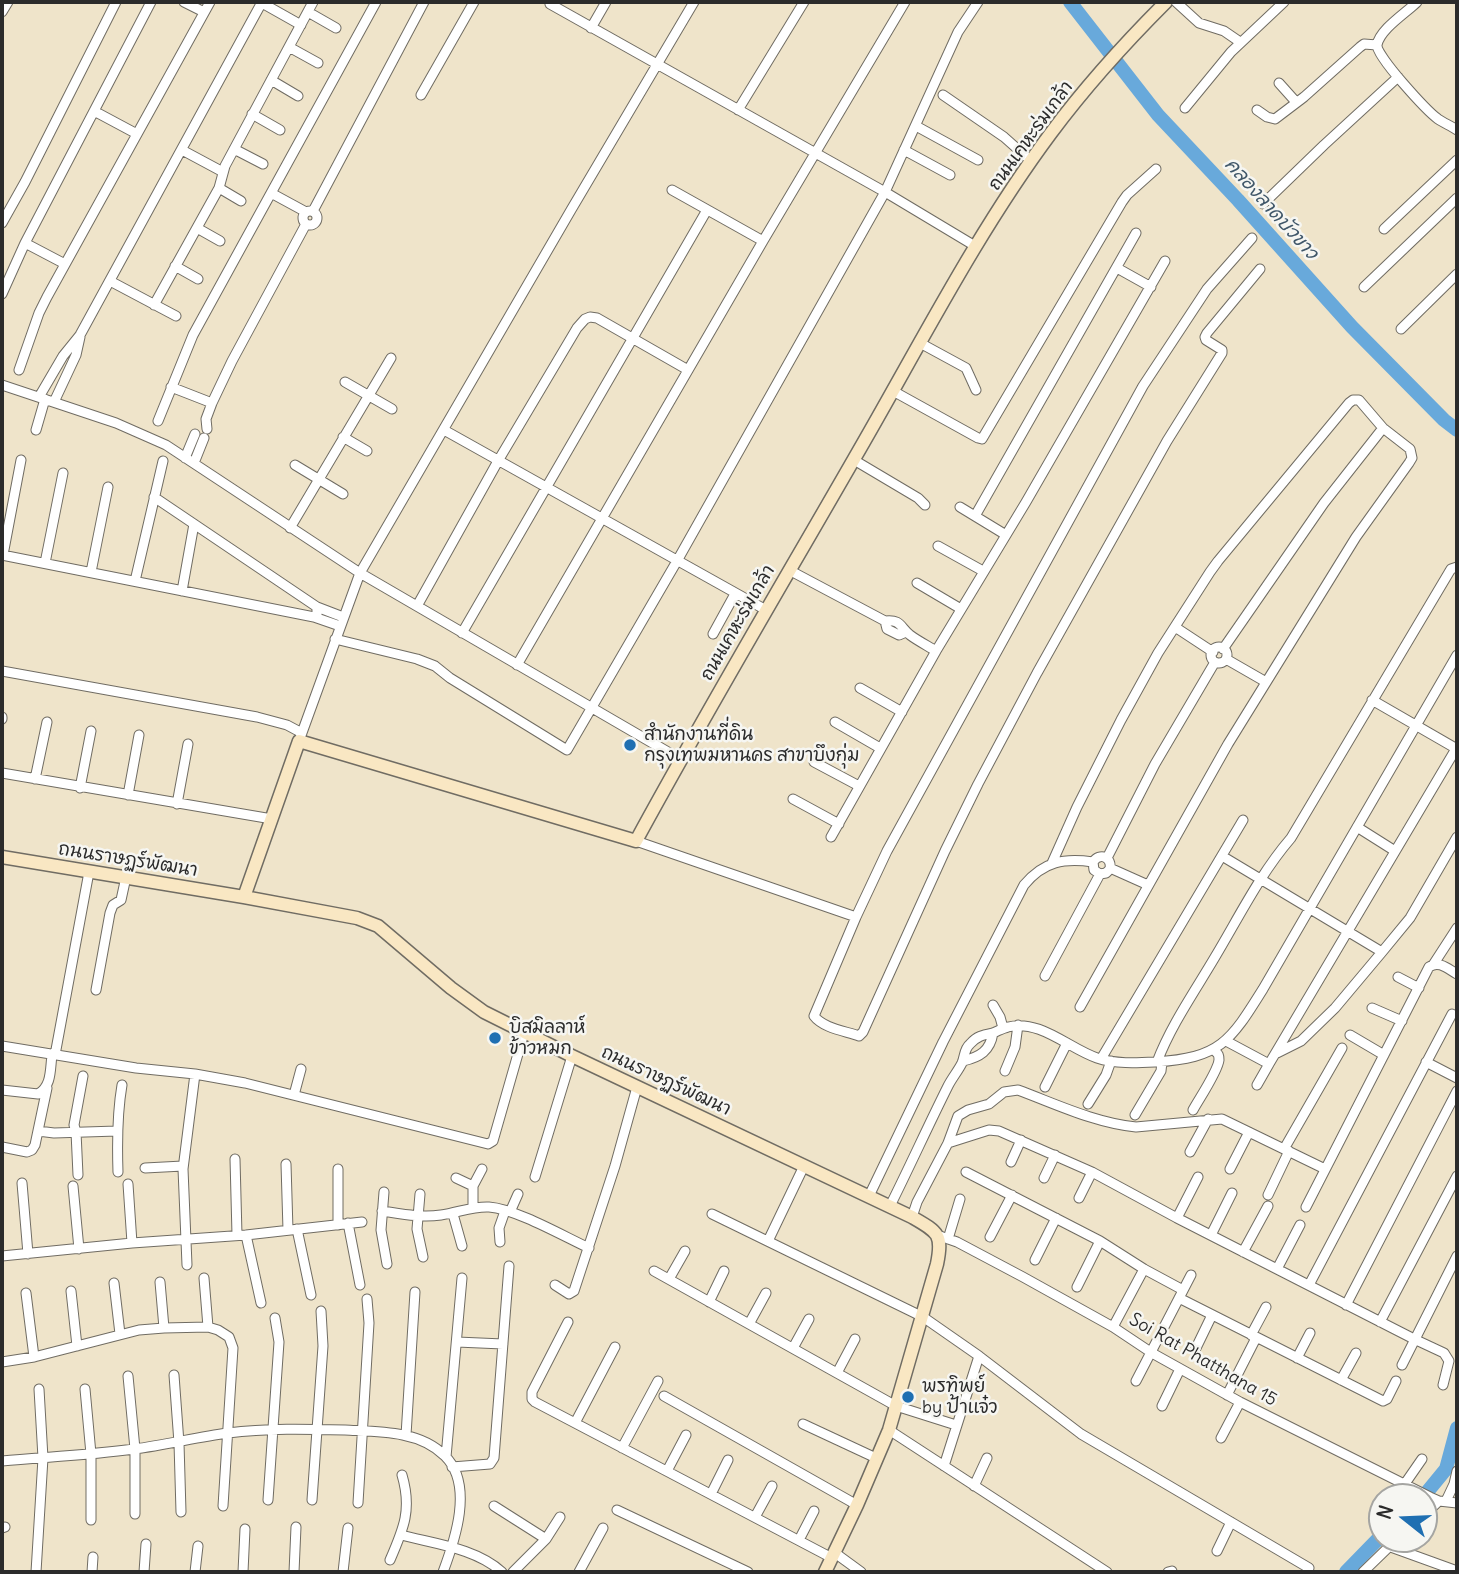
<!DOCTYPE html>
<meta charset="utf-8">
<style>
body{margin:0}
#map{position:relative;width:1459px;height:1574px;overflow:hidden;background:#efe4ca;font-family:Delius,sans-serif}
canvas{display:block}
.frame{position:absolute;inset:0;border:4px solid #2b2b2b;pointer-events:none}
.north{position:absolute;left:1368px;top:1483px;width:70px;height:70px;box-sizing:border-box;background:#f6f6f2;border:2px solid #a5a5a2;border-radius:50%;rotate:288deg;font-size:19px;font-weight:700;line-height:28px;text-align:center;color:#2b2b2b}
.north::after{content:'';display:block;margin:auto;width:24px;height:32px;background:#1f6fb2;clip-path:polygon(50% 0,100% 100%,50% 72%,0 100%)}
</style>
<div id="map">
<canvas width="1459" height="1574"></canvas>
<div class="frame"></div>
<div class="north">N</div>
</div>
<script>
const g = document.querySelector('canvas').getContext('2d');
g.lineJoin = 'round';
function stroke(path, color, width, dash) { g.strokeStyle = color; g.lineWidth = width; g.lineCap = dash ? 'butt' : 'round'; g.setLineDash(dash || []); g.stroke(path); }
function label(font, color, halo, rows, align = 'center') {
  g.font = font + ' Delius,"Playpen Sans Thai",sans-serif'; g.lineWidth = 5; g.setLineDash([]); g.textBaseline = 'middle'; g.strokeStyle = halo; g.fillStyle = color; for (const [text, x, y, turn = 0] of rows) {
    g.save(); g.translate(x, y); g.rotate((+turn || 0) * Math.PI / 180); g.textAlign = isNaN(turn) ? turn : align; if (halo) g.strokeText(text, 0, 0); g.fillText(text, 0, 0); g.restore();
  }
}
const river = new Path2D(`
 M1070,2L1158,115L1238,200L1352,327L1444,420L1457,430
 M1423,1497L1446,1469L1457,1428
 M1346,1572L1382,1535`);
const street = new Path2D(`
 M184,2L204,12
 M1176,2L1199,23L1224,31L1240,42
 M1417,2C1406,13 1380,29 1377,45C1376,56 1427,111 1438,119C1444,123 1451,126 1457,130
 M262,3L301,25
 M550,4L885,192L975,246
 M2,12L8,2
 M308,12L336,28
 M591,28L606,2
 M289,47L318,63
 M271,80L298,96
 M1279,83L1296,102
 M421,95L474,2
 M943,95L1004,137L1031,161
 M1185,108L1231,52L1284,2
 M738,110L804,2
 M1257,110L1267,117L1275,119L1304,97L1360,47L1364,44L1377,45
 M94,111L137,134
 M252,114L280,130
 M916,126L978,160
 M234,149L263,164
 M182,150L223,172
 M904,150L950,175
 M219,188L241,201
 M672,190L763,241
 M271,193L306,212
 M1263,204L1324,145L1398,77
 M303 218a7 7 0 1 1 14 0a7 7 0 1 1-14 0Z
 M313,211L424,2
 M2,223L25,182L116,2
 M197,228L220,241
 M1384,229L1457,160
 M25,243L65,264
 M175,266L198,279
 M1117,268L1151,287
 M110,281L176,316
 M1364,287L1457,198
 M2,294L25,243L151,2
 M154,305L219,188L225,166L313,2
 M1401,329L1457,274
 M920,343L966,368L976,390
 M19,370L39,313L47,297L210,2
 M345,382L392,409
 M2,385L116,423L166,445L360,573L680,759
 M171,387L212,403
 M893,391L978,438L982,439L1122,202L1127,195L1156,169
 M39,397L63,356L80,335L262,2
 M54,402L76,355L80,337
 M158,421L193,335L376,2
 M207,429L206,419L212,403L232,361L306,224
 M36,430L45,399
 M444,430L766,610
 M343,437L367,451
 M185,458L195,434
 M854,460L918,498L925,505
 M194,463L204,438
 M295,465L343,494
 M960,507L1006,535
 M975,516L1136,233
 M290,528L391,358
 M938,546L983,571
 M2,555L314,617L317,615V607L154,497
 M3,555L21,460
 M45,563L63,473
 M789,570L885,621C901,619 900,627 910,635C918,641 928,646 936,651
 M91,572L108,487
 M135,581L163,461
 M917,583L961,609
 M182,591L194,524
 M417,606L498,461L577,328L585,319L590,317L597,318L688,370
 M317,607L343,617
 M314,617L340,626
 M885,621L887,629L899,635L906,632
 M1175,627L1213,652
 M462,633L707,210
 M713,634L735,594
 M335,639L417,659L435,666L450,678L567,750L677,561L885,192L958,32L978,2
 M1211 655a8 8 0 1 1 16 0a8 8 0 1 1-16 0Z
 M1223,649L1324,503L1383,428
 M1226,659L1266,682
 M517,665L763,241L905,2
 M2,671L257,717L287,725L302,733
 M860,688L902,712
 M1372,700L1457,749
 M2,719V717
 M835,722L880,748
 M299,741L360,573L571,210L694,2
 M814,762L859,786
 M2,773L272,819
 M35,779L47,722
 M80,788L91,731
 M128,795L139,735
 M793,799L839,824
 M177,804L188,744
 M1357,827L1395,851
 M831,837L936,651L1026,502L1165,261
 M636,841L856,917L887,851L1143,386L1207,289L1252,238
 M1222,856L1382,952
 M1107,858L1155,764L1215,662
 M1052,863L1077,807L1121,720L1158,653L1210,572L1218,561L1349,403L1353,400H1359L1383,428L1410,449L1412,458L1409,463L1356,537L1228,744L1080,1007
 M1110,868L1148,885
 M856,917L814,1016C823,1028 845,1031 859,1036L863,1032L945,851L978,784L1037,673L1167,441L1222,353V350L1206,340L1205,337L1207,333L1260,269
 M1433,965L1457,928
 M1045,976L1100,874L1106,873L1110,869C1112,857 1100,852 1093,862L1094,870L1100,874
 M1398,977L1419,988
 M96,990L110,913L113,905L121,900L126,877
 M993,1005L1000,1017L1003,1028
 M1372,1008L1402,1021
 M1350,1035L1384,1055
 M1226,1041L1269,1064L1457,747
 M2,1046L136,1068L195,1074L245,1083L488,1144L493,1141L524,1033
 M1277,1053L1301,1041L1335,1008L1382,952L1410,918L1457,837
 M55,1055L89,872
 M1101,1059L1243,820
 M963,1061C980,1057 990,1051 993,1033
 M1157,1062C1171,1025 1195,991 1215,957C1239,917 1260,874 1291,838L1451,569L1457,567
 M1426,1062L1457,1078
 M1005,1071L1015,1047L1018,1025
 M1257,1085L1269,1064
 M1045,1087L1067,1043
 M2,1090L38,1094C52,1086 50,1069 52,1055
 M294,1095L301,1069
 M1088,1104L1106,1075L1111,1061
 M1193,1110C1199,1099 1218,1071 1219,1060C1219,1054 1218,1054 1214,1050
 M1135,1115L1161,1071L1162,1062
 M38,1131L54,1133L117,1131
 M948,1143L989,1130L999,1131L1092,1172L1177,1218L1414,1339L1444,1353L1449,1361L1443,1385
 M2,1147L27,1152L32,1150L35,1145L47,1088
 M1284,1149L1342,1048
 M1190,1152L1208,1119
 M235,1159L237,1235
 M1011,1162L1021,1140
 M286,1164L288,1230
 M145,1168L183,1166
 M1230,1169L1249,1132
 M118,1172C117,1142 117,1114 122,1085
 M966,1172L1100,1241L1144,1269L1183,1290
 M78,1175L76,1132L74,1125L83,1076
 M535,1177L572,1056
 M456,1178L473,1186V1208
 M1044,1178L1055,1155
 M22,1183L28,1254
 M128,1184L132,1243
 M73,1186L79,1249
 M473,1186L482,1169
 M384,1192L381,1230L387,1264
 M420,1194L417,1229L423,1257
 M1268,1195L1289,1151
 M869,1196L943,1042L1024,885C1044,861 1064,858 1093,862
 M1079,1198L1092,1172
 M890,1206C910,1166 928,1126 948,1086C952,1078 958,1071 962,1063C965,1056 964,1049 970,1044C977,1036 983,1035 993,1033C998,1031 1003,1028 1008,1027C1040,1019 1068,1048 1097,1058C1115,1064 1136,1063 1155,1062C1220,1058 1230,1042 1263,989L1457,655
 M1306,1207L1429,967C1439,960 1448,969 1457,974
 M382,1211C402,1214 421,1218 441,1215C457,1213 473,1206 489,1207C516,1209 563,1236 589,1248
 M510,1212L518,1194
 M453,1214L462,1246
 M712,1214L923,1317L979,1356L1081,1434L1309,1568
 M912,1217L917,1202L948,1143L958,1116L968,1110L989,1104L1004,1092L1018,1090C1056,1104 1095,1123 1136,1127L1222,1119L1325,1169
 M1177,1218L1198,1177
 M348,1223L360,1285
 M338,1225V1169
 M297,1229L311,1295
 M246,1235L261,1303
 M937,1235L957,1242L1023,1277L1113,1327L1152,1353L1240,1402L1430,1497L1439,1501L1457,1503
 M1211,1235L1232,1193
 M990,1237L1012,1195
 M948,1239L960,1199
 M768,1241L804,1166
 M500,1242L499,1228L505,1211
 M1243,1252L1268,1206
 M2,1256L132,1243L246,1235L362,1222
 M1035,1260L1056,1218
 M187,1265L183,1169L195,1074
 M1277,1269L1300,1225
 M654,1271L896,1406L956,1425
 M204,1278L208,1327
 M669,1279L685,1251
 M160,1282L164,1328
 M114,1283L120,1334
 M555,1285L569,1294L574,1291L615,1166L637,1087
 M1309,1285L1452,1014
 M1077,1287L1100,1241
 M71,1291L77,1346
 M26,1293L34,1357
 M1179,1298L1379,1399L1383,1401L1387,1399L1396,1381
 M709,1302L724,1271
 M1346,1305L1457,1091
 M568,1322L532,1392V1399L535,1402L832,1558
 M1380,1322L1457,1176
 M749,1324L766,1293
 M1113,1327L1144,1269
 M1251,1335L1266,1307
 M457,1342L503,1344
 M793,1348L809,1319
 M1196,1348L1212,1315
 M1297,1358L1310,1333
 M2,1362L34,1357L139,1330L164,1328L208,1327L218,1330L229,1337L233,1348L223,1506
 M1402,1365L1457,1256
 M837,1373L855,1339
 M174,1375L179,1443L181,1512
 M128,1376L135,1449V1514
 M1341,1380L1356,1353
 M1136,1381L1191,1275
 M85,1389L91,1454V1520
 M1227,1395L1256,1338
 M664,1396L857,1505
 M1162,1406L1180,1369
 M575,1423L615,1347
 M803,1424L876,1458
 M889,1430L1107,1572
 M406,1435L415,1292
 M1221,1438L1240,1402
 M622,1448L658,1381
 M446,1457L462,1278
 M2,1461C46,1457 90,1455 134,1449C166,1445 197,1437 228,1433C267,1428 306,1429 345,1430C364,1431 384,1431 403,1435C418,1438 434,1445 445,1456C474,1485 455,1540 443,1572
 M944,1466L979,1356
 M452,1467L490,1464L494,1458L509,1266
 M667,1471L686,1435
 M1404,1485L1422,1459
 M974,1486L987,1458
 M711,1494L728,1460
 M268,1500L279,1342L275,1318
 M312,1500L323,1346L321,1311
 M1446,1501L1454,1484L1457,1471
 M358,1503L369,1323L367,1299
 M494,1506L546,1539
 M617,1510L748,1572
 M1424,1515L1439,1501
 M755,1517L772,1486
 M2,1528L5,1527
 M401,1535C435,1544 475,1548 502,1572
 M799,1540L814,1511
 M1388,1546L1457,1571
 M1217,1551L1231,1522
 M835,1553L861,1572
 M390,1560C404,1528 412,1509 402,1475
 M36,1572L43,1458L39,1389
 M92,1572L93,1557
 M144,1572L146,1544
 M195,1572L198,1546
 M243,1572L245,1529
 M294,1572L296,1527
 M343,1572L348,1528
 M513,1572L546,1539L560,1517
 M579,1572L603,1528
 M1168,1572L1172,1571
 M1363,1572L1397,1539`);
const secondary = new Path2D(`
 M2,857L244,897L357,918L378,926L451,988L484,1012L572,1056L912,1217C938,1232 943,1234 937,1264L889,1430L857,1505L825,1572
 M244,897L299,741L636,841C706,712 781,586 854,459C918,349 975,235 1051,133C1086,86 1125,43 1166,2`);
const markers = [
 [630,745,7,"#1f6fb2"],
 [495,1038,7,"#1f6fb2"],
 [908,1397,7,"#1f6fb2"]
];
const streetNames = [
 ["ถนนเคหะร่มเกล้า",1031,136,-54],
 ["ถนนเคหะร่มเกล้า",738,623,-60],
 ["ถนนราษฏร์พัฒนา",128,860,9],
 ["ถนนราษฏร์พัฒนา",666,1081,25],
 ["Soi Rat Phatthana 15",1203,1360,30]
];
const poiNames = [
 ["สำนักงานที่ดิน",644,735],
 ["กรุงเทพมหานคร สาขาบึงกุ่ม",644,756],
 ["บิสมิลลาห์",509,1028],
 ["ข้าวหมก",509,1049],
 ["พรทิพย์",922,1387],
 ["by ป้าแจ๋ว",922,1408]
];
const waterNames = [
 ["คลองลาดบัวขาว",1271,209,48]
];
stroke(river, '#68a9db', 14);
stroke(street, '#706c63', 11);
stroke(secondary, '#706c63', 15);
stroke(street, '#fff', 9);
stroke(secondary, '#f9e7c3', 12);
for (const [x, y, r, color] of markers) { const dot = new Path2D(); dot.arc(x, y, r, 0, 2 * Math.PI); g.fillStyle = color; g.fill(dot); stroke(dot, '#f6f6f2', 2.5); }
label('18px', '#2b2b2b', '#f6f6f2', streetNames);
label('18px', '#2b2b2b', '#f6f6f2', poiNames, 'left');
label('italic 19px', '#405769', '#f6f6f2', waterNames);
</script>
